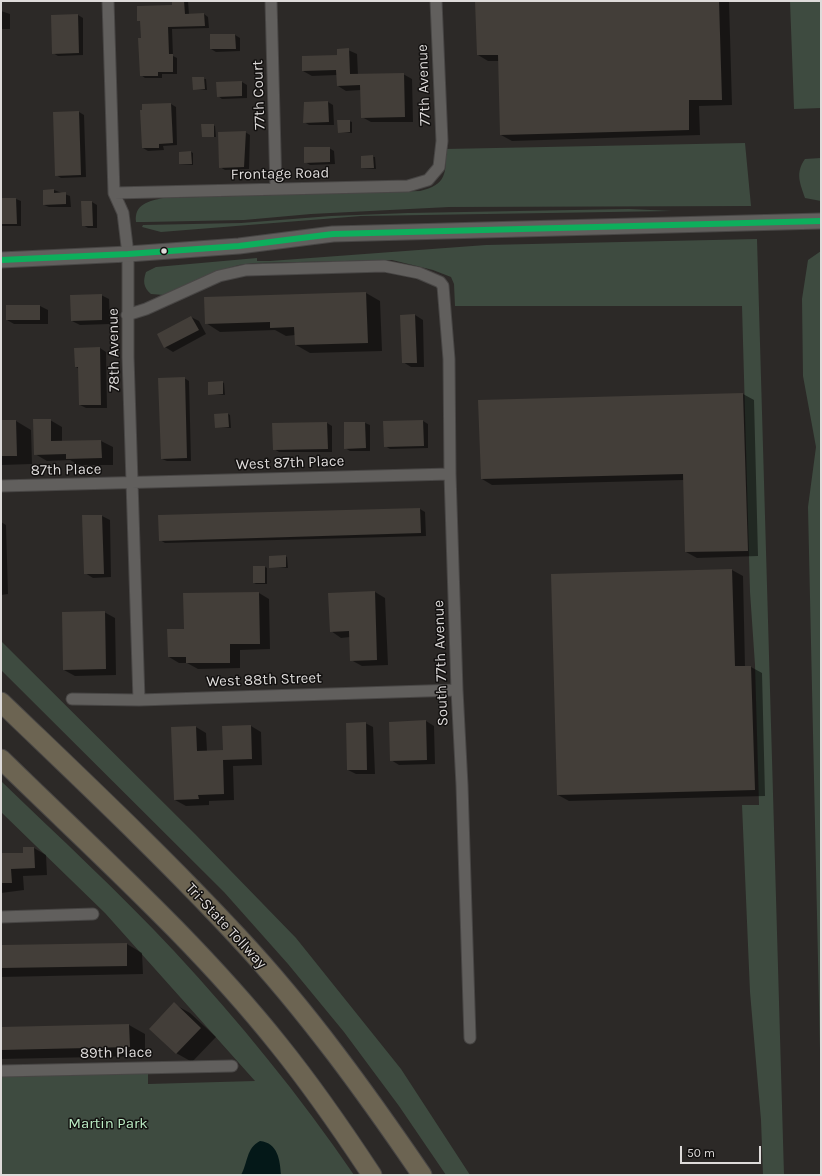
<!DOCTYPE html>
<style>
body{margin:0}
#map{position:relative;width:822px;height:1176px;overflow:hidden;background:#2c2927;font-family:Karla,sans-serif}
canvas{display:block}
.frame{position:absolute;inset:0;border:2px solid #dedbda;pointer-events:none}
.scale{position:absolute;left:680px;top:1146px;width:81px;height:18px;box-sizing:border-box;border:2px solid #dedbda;border-top:0;padding-left:5px;font-size:12px;line-height:14px;white-space:nowrap;color:#dedbda;-webkit-text-stroke:3px #131110;paint-order:stroke}
</style>
<div id="map">
<canvas width="822" height="1176"></canvas>
<div class="frame"></div>
<div class="scale">50 m</div>
</div>
<script>
const g = document.querySelector('canvas').getContext('2d');
g.lineJoin = 'round';
function fill(path, color) { g.fillStyle = color; g.fill(path, 'evenodd'); }
function stroke(path, color, width, dash) { g.strokeStyle = color; g.lineWidth = width; g.lineCap = dash ? 'butt' : 'round'; g.setLineDash(dash || []); g.stroke(path); }
function label(font, color, halo, rows, align = 'center') {
  g.font = font + ' Karla,sans-serif'; g.lineWidth = 3; g.setLineDash([]); g.textBaseline = 'middle'; g.strokeStyle = halo; g.fillStyle = color; for (const [text, x, y, turn = 0] of rows) {
    g.save(); g.translate(x, y); g.rotate((+turn || 0) * Math.PI / 180); g.textAlign = isNaN(turn) ? turn : align; if (halo) g.strokeText(text, 0, 0); g.fillText(text, 0, 0); g.restore();
  }
}
const green = new Path2D(`
 M790,1H821V108L794,109Z
 M745,143L751,206L449,207L311,214L244,220L145,222H136C134,204 149,201 163,198L420,191C446,185 447,173 445,149Z
 M821,158V201L805,198C800,183 795,173 805,159Z
 M629,209L672,211L361,216L161,232L142,227L143,225L241,223L331,216L408,213Z
 M757,239L784,1175H763L761,1120L750,992L742,805H759L755,665L750,592L742,306H455L454,284L451,277L433,270L392,260L253,263L239,265L214,272L164,295L151,294C143,287 143,281 146,272L156,267L257,258V261H270L486,245Z
 M821,251V1096L808,507L816,447L803,376L802,299L808,260Z
 M1,641L195,834L296,938L401,1069L470,1175H446L399,1106L344,1032L288,964L224,892L1,670Z
 M1,781C59,837 119,892 174,951C239,1021 300,1096 354,1175H1V1077L148,1073V1084L255,1081L105,913L1,812Z`);
const water = new Path2D(`
 M260,1141C278,1143 280,1160 281,1175H241C248,1163 246,1148 260,1141Z`);
const shadow = new Path2D(`
 M173,1H188L189,14H204L208,17L209,28L172,29L173,56L177,58V74H162V78H145L141,75V22L138,20L173,6Z
 M476,1H729L732,105L699,106L700,135L512,141L501,135L499,61H488L478,55Z
 M1,11L10,14V29H1Z
 M78,15L83,18V55L58,56L53,53Z
 M235,35L240,38V51L216,52L211,49Z
 M348,50L357,54L358,75L403,74L412,79L413,122H371L362,117L361,90L346,91L338,86L337,75L312,76L303,71L338,56Z
 M193,78L206,79L207,90L194,89Z
 M242,82L247,85V98L222,99L218,96Z
 M328,102L333,105L334,125H309L304,122L305,103Z
 M171,104L176,107L177,145L163,146L164,150L148,151L143,148Z
 M79,112L84,115L86,177L61,178L56,175Z
 M349,121L352,122V133L339,132Z
 M213,125L215,126L216,137H203Z
 M245,132L250,135L249,169L225,170L220,167Z
 M329,148L334,151L335,164L310,165L305,162Z
 M191,152L193,153V165L180,164Z
 M362,156L375,157L376,169L362,168Z
 M54,190L70,196L71,207H49L44,205Z
 M1,199H16L21,201V226H1Z
 M92,202L97,205V228H88L83,225Z
 M366,293L380,301L382,351L310,353L296,345L295,335L286,336L275,330L220,332L206,323Z
 M101,295L109,299L110,324L80,325L72,321Z
 M7,306H40L48,310V324H14L7,320Z
 M415,315L423,320L424,367H411L403,362Z
 M191,317L199,321L206,334L173,352L165,347Z
 M100,348L106,352L107,408H86L80,405L79,369L76,367Z
 M184,378L189,381L191,461H167L162,459Z
 M222,382L224,383L225,395L209,394Z
 M743,394L754,400L758,556L697,558L686,552L684,480L492,485L482,479L479,401Z
 M228,414L230,415L231,428L216,427L215,415Z
 M50,420L62,427V442L101,441L113,447V465H79L70,460L47,461L35,454Z
 M1,421H16L31,430L32,464L1,465Z
 M423,421L428,424V448L390,449L385,446Z
 M327,423L332,426V452H279L274,449Z
 M365,423L370,425V451H350L345,448Z
 M420,509L425,512L426,536L165,543L160,540L159,516Z
 M102,516L110,520L111,577L93,578L85,573Z
 M1,522L6,525L8,594L1,595Z
 M285,556L287,557L288,568L270,567Z
 M265,567L267,568V584H256L254,583Z
 M732,570L743,576L745,667H751L762,673L765,796L569,801L558,795L552,575Z
 M375,592L385,598L388,665L362,666L351,660L350,637L341,638L331,631Z
 M259,593L269,599L270,649L240,650V668L198,669L187,663H179L169,657L185,630Z
 M104,612L115,618L116,675L75,676L64,670Z
 M426,721L434,726L435,764L399,765L391,760Z
 M365,723L373,727L375,774H356L348,770Z
 M251,726L261,732L262,765L233,766L234,800L209,801V805L186,806L175,800L196,727L206,733L207,751H224Z
 M34,848L46,855L47,875L23,876L24,890L1,893V896V853L24,854Z
 M127,944L142,953L143,974L1,977V946Z
 M174,1004L190,1013L216,1037L192,1062L176,1053Z
 M129,1025L145,1034V1056L1,1059V1028Z`);
const building = new Path2D(`
 M172,1H184L185,14L204,13L205,26L168,27L169,54H173V72H158V76H140L138,38H141L140,21H137V6L172,5Z
 M475,1H719L722,100H689V130L500,135L498,55H477Z
 M78,14L79,53L52,54L51,15Z
 M210,34H235L236,49H210Z
 M349,48L350,74L404,73L405,117L361,118L360,85L337,86L336,70L302,71V56L337,55V49Z
 M192,77H204L205,89L193,90Z
 M242,81V96L217,97L216,82Z
 M328,101L329,122L303,123L304,102Z
 M171,103L173,143L159,144V148H142L140,110H142V104Z
 M79,111L81,175L55,176L53,112Z
 M337,120H350V132L338,133Z
 M201,124H214V137H202Z
 M246,131L244,167L219,168L218,132Z
 M304,147H330V162L304,163Z
 M191,151L192,164H179V152Z
 M373,155L374,168H361V156Z
 M54,189V193L66,192V204L43,205V190Z
 M1,198H16L17,224H1Z
 M81,201H92L93,226H82Z
 M366,292L368,343L295,345L294,327L270,328V322L205,324L204,297Z
 M102,294V320L71,321L70,295Z
 M6,305H40V320H6Z
 M415,314L417,363H402L400,315Z
 M191,316L199,330L164,348L157,334Z
 M100,347L101,405H79L78,367H75L74,348Z
 M185,377L187,458L161,459L158,378Z
 M223,381V394L208,395V382Z
 M743,393L748,551L685,552L683,474L481,479L478,400Z
 M228,413L229,427L215,428L214,414Z
 M33,419H51V441L101,440L102,458L66,459V454L34,455Z
 M1,420H16L17,456H1Z
 M423,420L424,446L384,447L383,421Z
 M327,422L328,449L273,450L272,423Z
 M344,422H365L366,448L344,449Z
 M420,508L421,533L159,541L158,515Z
 M82,515H102L104,574H84Z
 M286,555V567L269,568V556Z
 M253,566H265V583H253Z
 M732,569L735,666H751L755,790L557,795L551,574Z
 M375,591L377,660L350,661L349,631L330,632L328,593Z
 M259,592L260,644H230V663H186V657H168L167,629H184L183,593Z
 M105,611L106,669L63,670L62,612Z
 M426,720L427,760L390,761L389,722Z
 M366,722L367,770H347L346,723Z
 M251,725L252,759L223,760L224,794L198,795L199,799L174,800L171,727L196,726L197,751L223,750L222,726Z
 M23,847H34L35,868L11,869L12,883H1V853H23Z
 M127,943V966L1,968V945Z
 M174,1002L201,1028L176,1054L149,1029Z
 M129,1024L130,1047L1,1050V1027Z`);
const street = new Path2D(`
 M108,1L114,193L123,213L128,254V357L139,700
 M271,1L276,189
 M114,193L408,186L428,180L439,167L442,141L436,1
 M127,315L146,309L219,276L246,270L384,266L419,273L440,282L443,286L449,359L450,474L457,690L462,785L470,1038
 M1,486L450,474
 M72,699L139,700L457,690
 M1,917L93,914
 M1,1071L232,1066`);
const secondary = new Path2D(`
 M1,260L128,254L239,246L333,234L821,221`);
const highway = new Path2D(`
 M1,702C81,779 163,856 239,938C307,1011 366,1093 422,1175
 M1,759C96,852 196,941 279,1045C312,1086 343,1131 372,1175`);
const bus1 = new Path2D(`
 M1,260L128,254L239,246L333,234L821,221`);
const markers = [
 [164,251,3.5,"#dedbda"]
];
const streetNames = [
 ["77th Avenue",424,85,-92],
 ["77th Court",259,95,-92],
 ["Frontage Road",280,174,-1],
 ["78th Avenue",114,350,-91],
 ["West 87th Place",290,463,-2],
 ["87th Place",66,470,-1],
 ["South 77th Avenue",441,663,-92],
 ["West 88th Street",264,680,-2],
 ["Tri-State Tollway",226,926,47],
 ["89th Place",116,1053,-1]
];
const parkNames = [
 ["Martin Park",108,1124]
];
fill(green, '#3e4b40');
fill(water, '#041818');
fill(shadow, '#0007');
fill(building, '#433e39');
stroke(street, '#484645', 13);
stroke(secondary, '#484645', 17);
stroke(highway, '#484645', 21);
stroke(street, '#615f5d', 11);
stroke(secondary, '#615f5d', 15);
stroke(highway, '#6c6452', 19);
stroke(bus1, '#0daf5c', 6);
for (const [x, y, r, color] of markers) { const dot = new Path2D(); dot.arc(x, y, r, 0, 2 * Math.PI); g.fillStyle = color; g.fill(dot); stroke(dot, '#131110', 1.5); }
label('15px', '#dedbda', '#131110', streetNames);
label('15px', '#bcedc5', '#131110', parkNames);
</script>
